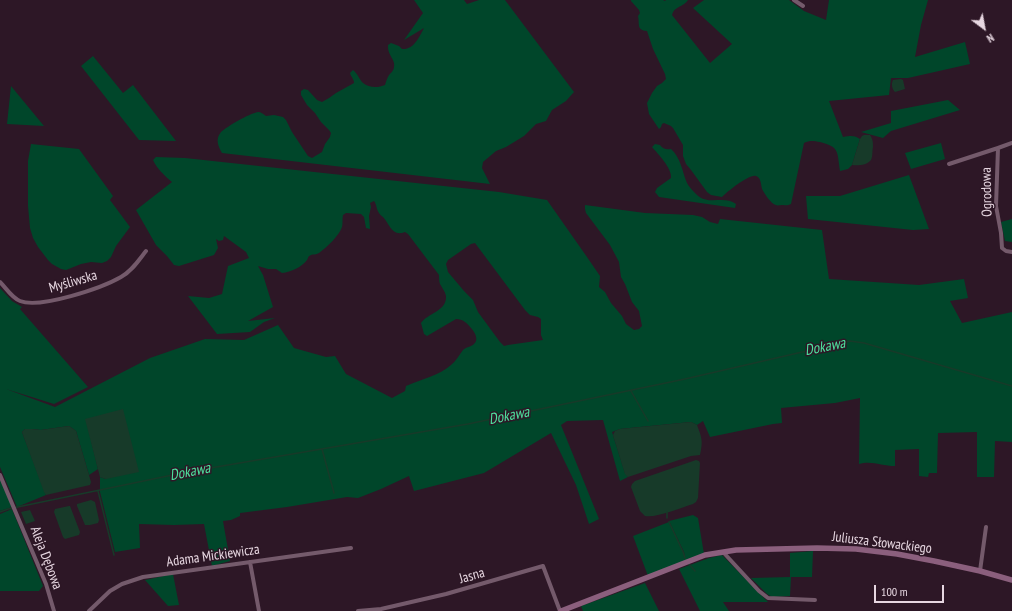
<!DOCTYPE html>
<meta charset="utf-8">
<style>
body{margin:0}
#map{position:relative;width:1012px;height:611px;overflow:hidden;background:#2d1726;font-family:"PT Sans Narrow",sans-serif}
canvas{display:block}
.north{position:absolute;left:964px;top:8px;width:40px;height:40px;-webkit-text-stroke:3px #2d1726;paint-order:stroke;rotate:148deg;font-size:11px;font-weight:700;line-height:16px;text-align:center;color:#e7d7e1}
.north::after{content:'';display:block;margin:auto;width:14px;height:18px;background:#e7d7e1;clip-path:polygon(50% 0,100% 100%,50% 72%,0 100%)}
.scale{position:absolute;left:874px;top:585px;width:70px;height:18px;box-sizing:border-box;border:2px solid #e7d7e1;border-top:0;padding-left:5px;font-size:12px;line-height:14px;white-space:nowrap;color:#e7d7e1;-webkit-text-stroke:3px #2d1726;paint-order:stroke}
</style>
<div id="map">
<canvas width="1012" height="611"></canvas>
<div class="north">N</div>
<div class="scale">100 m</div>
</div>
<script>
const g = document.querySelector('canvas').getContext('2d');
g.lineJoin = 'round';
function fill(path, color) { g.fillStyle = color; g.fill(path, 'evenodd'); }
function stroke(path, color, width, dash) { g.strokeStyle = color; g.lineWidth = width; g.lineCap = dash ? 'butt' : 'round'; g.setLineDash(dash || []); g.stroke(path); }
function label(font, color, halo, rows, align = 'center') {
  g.font = font + ' "PT Sans Narrow",sans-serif'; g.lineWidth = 3; g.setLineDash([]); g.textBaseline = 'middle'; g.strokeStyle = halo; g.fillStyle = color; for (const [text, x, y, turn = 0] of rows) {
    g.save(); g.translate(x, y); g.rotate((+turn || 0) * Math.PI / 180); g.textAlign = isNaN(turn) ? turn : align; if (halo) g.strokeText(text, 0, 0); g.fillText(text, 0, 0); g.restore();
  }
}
const green = new Path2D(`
 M414,0H464L467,4L479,0H505L574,92L566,101L552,110L546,121L536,124L524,136L506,147L496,151L483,162L482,168L490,184L222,153C218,146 215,139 221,132C228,126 248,114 258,112C261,112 263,114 266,116L274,115L283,117L286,120L292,132L308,156L312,158L322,152L325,144L330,137L331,133L329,130L321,122L315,113L307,105L301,95V91L304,89L308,90L317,100L322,102L329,98L336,93L354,83C354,79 351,77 350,73L353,70C358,74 359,79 363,83C369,88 378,88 385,85C386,82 387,78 389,75C391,73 394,70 394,67C396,60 387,55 388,45L391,43L399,46L402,49C414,50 419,37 424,28L404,40L423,13Z
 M631,0H663L665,1L666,0H688C684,7 674,6 672,15L710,63L732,44L693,8L704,0H789L804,11L826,20L829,0H928L921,25L915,57L965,42L970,64L908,78H891L889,95L829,101L843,137C851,136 853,135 860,139L852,165L848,169L840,171C837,152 840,147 820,142C814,141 810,140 804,143L791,204C787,206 786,205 782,205C780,205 777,206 776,205C771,204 764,193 762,189C761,185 761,177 756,176C749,174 727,192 722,197L711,195L707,192L691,170L686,164L683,156V145L673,128L671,126L664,123L662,124L661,127L659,129L649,114L647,103L652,93L657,86L662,83L666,79L665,74L653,49L647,31C636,30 640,24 638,16L640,13L639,10L631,1Z
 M93,56L123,93L133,85L176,141L139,140L81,66Z
 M11,86L44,126L7,124Z
 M948,100L960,110L891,131L883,138L861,132L891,123V111Z
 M941,143L945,159L911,169L905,153Z
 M31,144L79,149L113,196L110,200L130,227L116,246L111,257L107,261L102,263L91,262L81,264L66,270L61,269L52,264L48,260L38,247L33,238L30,228L28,206V161Z
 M655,144L660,145C663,149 666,150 671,149C681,158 682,171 687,183C689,187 693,191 697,195C709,206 724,195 736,204L735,208L659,197L655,192L657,188L671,178C672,168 658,154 652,147Z
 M156,157L185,158L499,192L547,200L587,257L600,276L599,287L605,292L611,303L622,316L626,324L634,330L639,329L642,326L639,311L632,302L625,284L621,277L619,262L610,245L586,213L585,209V205L645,213L693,215L702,217L710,222L718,224L720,219L822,230L829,279L919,285L964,279L968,298L950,301L962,323L1012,312V442L995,441L994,477H977V432L938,433L937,473H929L928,477L919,476V449L895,450V466C882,466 871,460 859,464L860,398L835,403L781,408L782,423L773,424L710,437L703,421L697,425L691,422L620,429L612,432L625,473L628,477L620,481L603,420L567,421L561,425L599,519L589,524L576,485L551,433L484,473L414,491L409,476L381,489L358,498L347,497L287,507L240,513V516L231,520L223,521L230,561L212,566L204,524L174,525L139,524L140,548L115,552L100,492V477L106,479L86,419L98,469L89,475L76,431L69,426L41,430L32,429H25L22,432L46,495L17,507L0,467V288L12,301L22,307L20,309L88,387L54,404L6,389L55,407L150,358L205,339L244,340L278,325L294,348L326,357L335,356L346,374L392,398L405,391L406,386C420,380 440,375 451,365C456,361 459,355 463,350C466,347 471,347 474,344C479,340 475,332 471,328C467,323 463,319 456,319L427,336L424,334L421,323C428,313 447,311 446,296C445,291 442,288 440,284C439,281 439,278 439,275L408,234L405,232C392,237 390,225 383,217C381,215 381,216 379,213C376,209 377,205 374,201L370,203L371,207L369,216L370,229L366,228L364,217L361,214L346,213L343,215C342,219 343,223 342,227C339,236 327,247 319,253C316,255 313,254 311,255C307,257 309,257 307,260C302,267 291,272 282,273L276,269H268L258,266L263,275L273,307L248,321L275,318L264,322L250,332L217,334L188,296L209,298L222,294L228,266L249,258L246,252L224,236L223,240L219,241L216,239L218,248L214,255L179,266L174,265L167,256L156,245L136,210L172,182C164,175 157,169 153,160ZM475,243L525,310L530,315L538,317L541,319V335L543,340L508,345L504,346L500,342L478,312L473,300L464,291L448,272L446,264L448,260L471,244Z
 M909,175L929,229L913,230L808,219L806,196H840Z
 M1012,219V242L1005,241L1001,222Z
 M0,479L12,507L0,511Z
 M12,509L43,586L39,591H0V514Z
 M693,515L698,518L704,554L648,576L633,536L669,522L685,556L684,552L669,521Z
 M813,551L812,577H791L790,596L772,597L767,594L751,578L790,577V553Z
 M722,555L768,602H723L729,611H700L679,569L709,558Z
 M173,574L179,605L168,606L145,580Z
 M645,583L659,611H583L581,606Z`);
const water = new Path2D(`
 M893,80L901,79L903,80L905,89L895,92C892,89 891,84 893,80Z
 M864,135H870C873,140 873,142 873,147C872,151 873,156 871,160C867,165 858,166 852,165L860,139L862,136Z
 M123,409L139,472L106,479L100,477L85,419Z
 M691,422L697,425C702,438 703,441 700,455L691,456L628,477L625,474L613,435L615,431L620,429Z
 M69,426L76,431L91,482L90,485L46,495L44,492L22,432L25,429H32L41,430Z
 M696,460L699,461L700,463L698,498L696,502L693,504C680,508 657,518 645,516L640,511L631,487L632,484L635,481Z
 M91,500L95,502L99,520L98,523L90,525H85L77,506V504Z
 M69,506H70L80,532L79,535L65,539L63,537L54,512L55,509Z
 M30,510L35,521L26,524L21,512Z`);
const stream = new Path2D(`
 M631,391L648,421
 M322,449L334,493
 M98,491L114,555
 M0,512L8,509L187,472L468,424L685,379L850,341L864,343L1012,386
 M667,512V518
 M669,522L683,552L685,558
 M689,564L695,571`);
const street = new Path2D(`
 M794,0L803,6
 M1012,143L998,148L996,206L1001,233L1002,248L1006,251L1012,252
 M949,164L998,148
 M0,282C6,288 12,298 20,301C40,309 102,288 121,277C132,271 139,260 146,251
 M0,475L46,584L54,611
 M723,552L759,591L768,598L815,600
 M250,562L259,611
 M980,571L986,527
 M89,611L110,591L122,584L143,577L351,548
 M358,611L381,609L446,594L543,566L560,611`);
const secondary = new Path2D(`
 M561,611L705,555L736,550L817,548L856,549L897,554L934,561L980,571L1012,580`);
const streetNames = [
 ["Ogrodowa",987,192,-91],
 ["Myśliwska",73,282,-16],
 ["Juliusza Słowackiego",882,543,7],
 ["Adama Mickiewicza",213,556,-8],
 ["Aleja Dębowa",46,558,69],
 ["Jasna",472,576,-16]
];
const waterNames = [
 ["Dokawa",825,347,-11],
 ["Dokawa",509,416,-11],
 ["Dokawa",190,472,-11]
];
fill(green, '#00462a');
fill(water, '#173a29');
stroke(stream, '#173a29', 1.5);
stroke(street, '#745a6b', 4);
stroke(secondary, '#8b5f7d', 5.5);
label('14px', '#e7d7e1', '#2d1726', streetNames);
label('italic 15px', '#4de29e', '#2d1726', waterNames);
</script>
